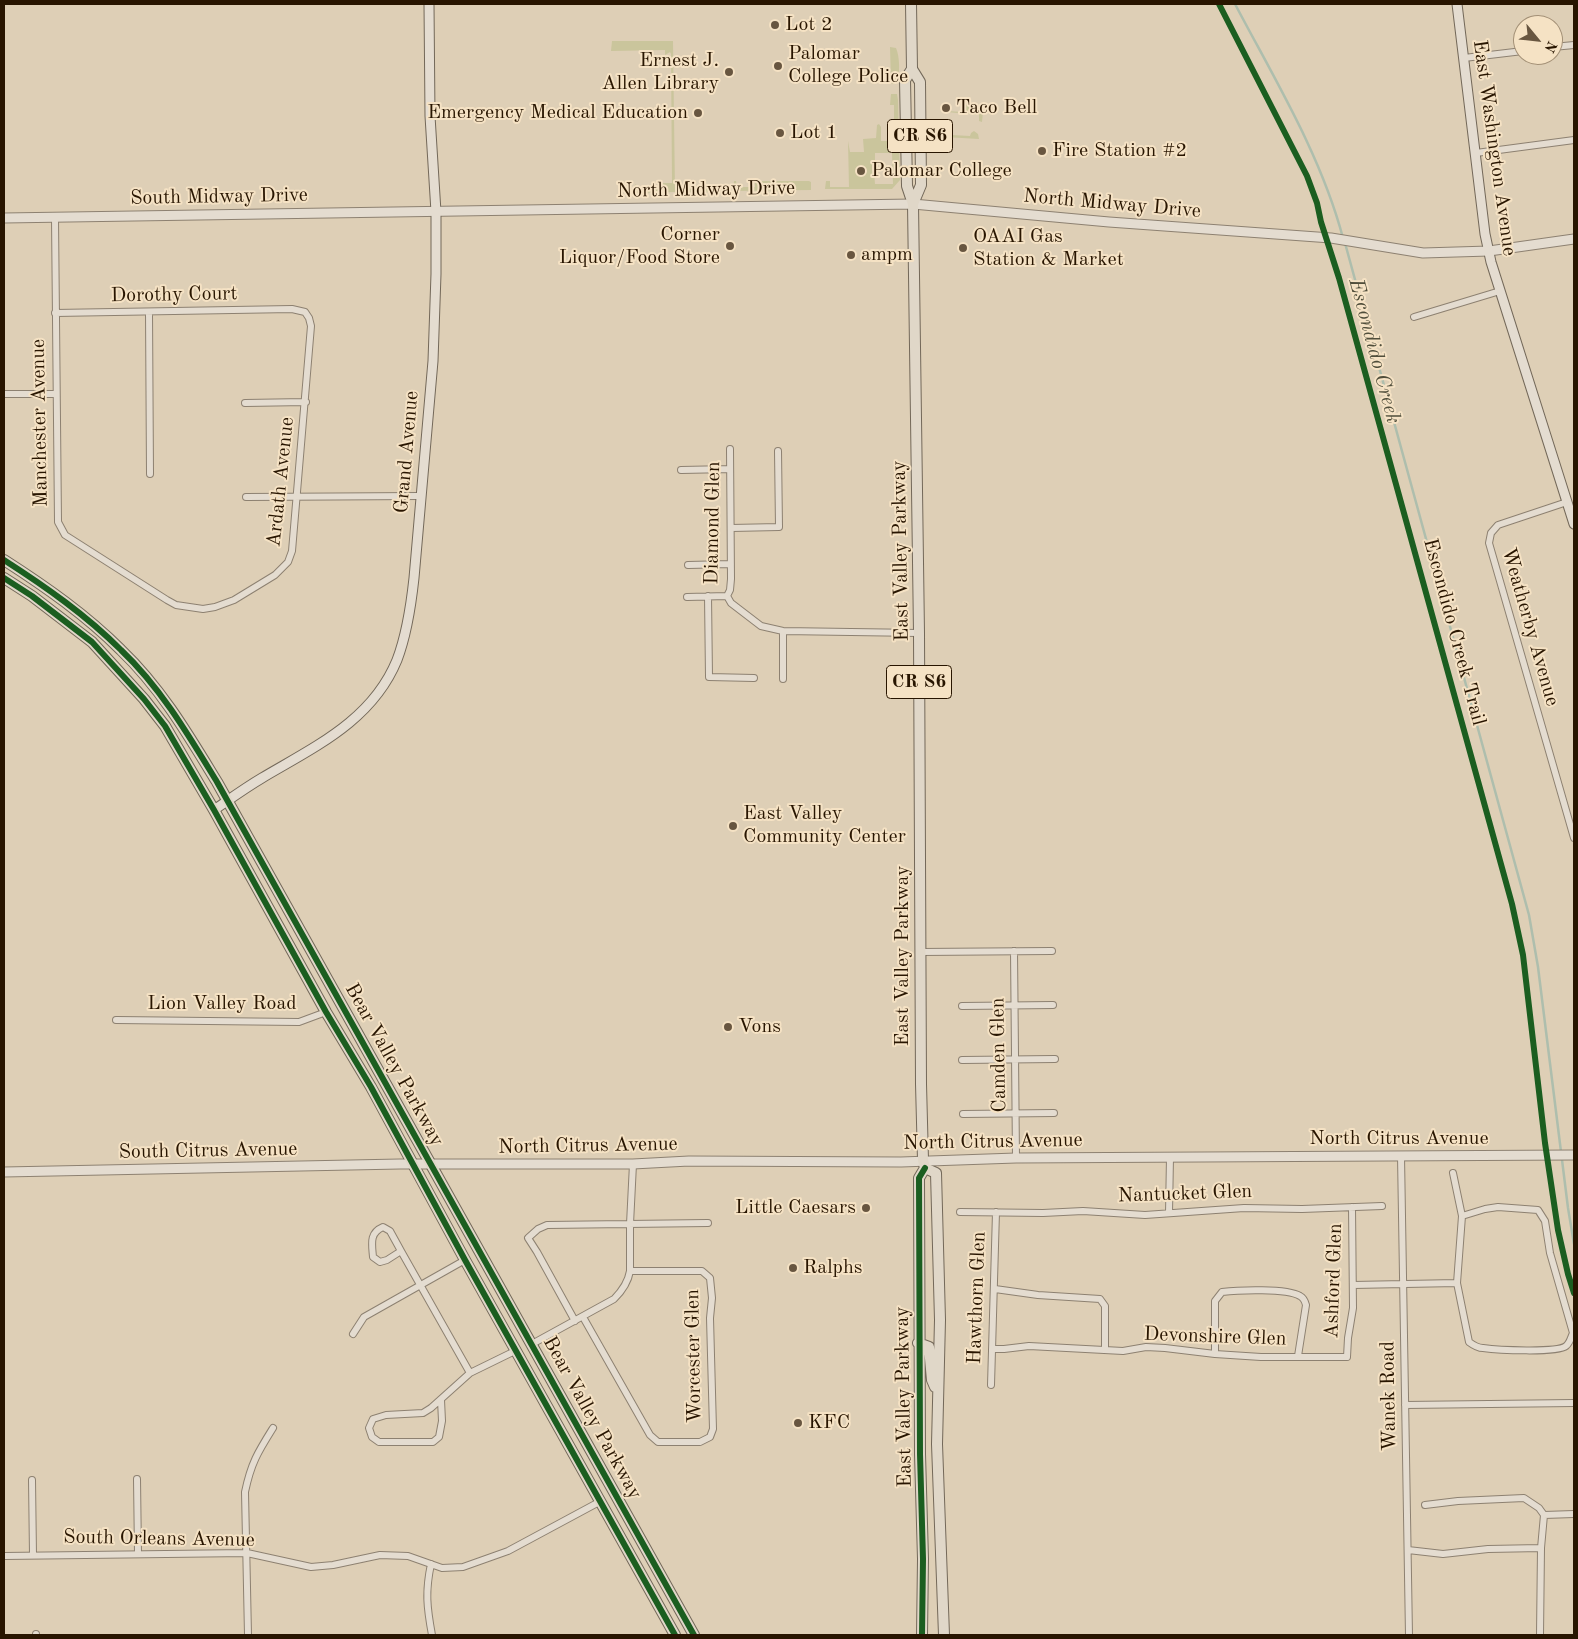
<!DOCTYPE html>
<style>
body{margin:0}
#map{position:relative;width:1578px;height:1639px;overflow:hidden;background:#decfb6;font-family:"Old Standard TT",serif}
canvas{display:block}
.frame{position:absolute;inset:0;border:5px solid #281500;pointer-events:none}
.north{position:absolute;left:1513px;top:15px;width:50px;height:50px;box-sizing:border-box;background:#f5e2c4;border:1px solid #a39076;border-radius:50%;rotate:118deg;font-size:14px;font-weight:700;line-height:20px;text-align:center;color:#281500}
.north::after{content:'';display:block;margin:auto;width:18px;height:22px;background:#685640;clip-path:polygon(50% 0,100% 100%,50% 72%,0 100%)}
</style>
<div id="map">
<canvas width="1578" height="1639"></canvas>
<div class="frame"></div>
<div class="north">N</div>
</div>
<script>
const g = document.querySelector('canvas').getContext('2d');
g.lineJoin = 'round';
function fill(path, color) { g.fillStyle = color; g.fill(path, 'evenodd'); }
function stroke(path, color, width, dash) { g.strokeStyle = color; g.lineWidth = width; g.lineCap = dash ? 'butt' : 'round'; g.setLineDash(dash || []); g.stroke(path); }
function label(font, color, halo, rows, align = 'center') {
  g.font = font + ' "Old Standard TT",serif'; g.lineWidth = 4; g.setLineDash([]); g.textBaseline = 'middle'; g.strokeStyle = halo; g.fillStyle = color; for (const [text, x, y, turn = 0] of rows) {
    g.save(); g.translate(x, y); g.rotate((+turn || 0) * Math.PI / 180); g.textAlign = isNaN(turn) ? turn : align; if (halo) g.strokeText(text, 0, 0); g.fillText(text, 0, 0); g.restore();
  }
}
const green = new Path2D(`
 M612,41H673L675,192L636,193L634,186L636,184L637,190L662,189L663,183H672L671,54L670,52L665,55V50L611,51Z
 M890,47L896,48C900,57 900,74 897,83L892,84L891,81Z
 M891,94H897L898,100L900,180L892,189H825L826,181H830V187H849L848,141L850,152H864L863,139L876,138L877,125L879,124L881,127V141H894V105H890ZM875,153H892L893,184H875L874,171H872V165H875Z
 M957,100L962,101L970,107L983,111L982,122L979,121V115L947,112V111L962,112L963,102L957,101Z
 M929,129H933V134L970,136L971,133L974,131L978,134L979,139L928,136V130Z
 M734,181H736L737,187H755V183L757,181H809L811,182V190L733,191Z
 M688,186H721L723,191L689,192Z`);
const stream = new Path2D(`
 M1235,4C1275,80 1321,155 1343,238
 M1345,243L1529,915L1538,967L1568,1208L1574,1244`);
const minor = new Path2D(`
 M1553,47L1574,45
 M1464,58L1523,51
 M1476,153L1574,140
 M55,218C56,319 57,421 58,522L65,535L167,600L176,605L203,609L215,607L234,600L275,575L288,562L292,551L311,326L309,318L305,312L292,309L55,313
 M149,312L150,474
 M1414,317L1500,291
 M4,394H56
 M245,403L306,402
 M681,470L730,469
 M246,497L420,496
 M1567,502L1498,525L1491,533L1489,543L1574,838
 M731,528L779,527L778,451
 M688,565L730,564
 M708,596L709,677L754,678
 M727,596L731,603L761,626L783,631L919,633
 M727,596L730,590L731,579L730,449
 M687,597L727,596
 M783,679V631
 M1014,951L1016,1158
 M920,952L1052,951
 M962,1006L1053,1005
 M116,1020L299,1022L326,1012
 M962,1060L1055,1059
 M963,1114L1054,1113
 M1401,1156L1409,1635
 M1453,1173L1462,1216L1457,1283L1469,1342C1473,1345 1478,1348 1483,1348C1497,1350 1557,1353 1566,1346C1570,1343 1571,1337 1573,1333L1550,1253L1545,1221L1538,1210L1498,1207L1485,1209L1462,1216
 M960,1212L1043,1213L1083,1211L1145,1215L1244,1208L1302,1209L1382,1206
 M1169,1213L1170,1157
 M383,1227L390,1231L401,1251L387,1260L380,1262L373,1257C372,1244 369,1233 383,1227Z
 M401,1251L470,1373
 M1353,1285L1457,1283
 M995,1289L1038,1295L1100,1299L1105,1306V1350
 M583,1317L650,1435L658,1442H700L710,1437L713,1429L710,1318L712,1298L710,1278L702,1271H630
 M575,1321L537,1252L528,1238L538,1229L547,1225L708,1223
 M353,1334L364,1317L465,1260
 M532,1344L614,1299C622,1291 628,1283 630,1271V1224L633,1164
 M992,1349H1004L1029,1346L1123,1351L1146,1347L1165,1348L1215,1354L1261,1357H1347L1348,1338L1353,1308L1352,1207
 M1215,1354V1301L1222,1292C1238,1290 1287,1288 1300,1296C1304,1298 1305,1301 1306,1305L1298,1356
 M991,1385L996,1212
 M441,1400L442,1421L439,1437L433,1442H379L372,1437L369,1428L373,1419L386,1415L423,1413L431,1408L470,1373L517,1350
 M1405,1405L1574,1403
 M137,1479L138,1554
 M32,1480L33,1555
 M1425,1505L1458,1501L1524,1498L1539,1508L1544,1515L1541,1548L1540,1635
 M1544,1515L1574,1514
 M1408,1550L1443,1554L1488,1549L1541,1548
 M4,1556L247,1553L311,1567L333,1565L380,1555L408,1556L442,1568L463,1567L508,1551L601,1501
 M431,1564C425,1592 427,1608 432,1635
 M36,1635V1634
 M248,1635L245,1492C251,1463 258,1452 273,1428`);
const tertiary = new Path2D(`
 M4,218L913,204L1109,222L1331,238L1423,253L1489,251L1574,239
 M4,1172L400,1164H633L689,1161L901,1162L1016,1158L1574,1155`);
const secondary = new Path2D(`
 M1457,4L1485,234L1491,262L1574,524
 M214,810C230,799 245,788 262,778C314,747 372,721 397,660C407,634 411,606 414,578L433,361L436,274V212L430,116L429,4`);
const primary = new Path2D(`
 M911,4L912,69L905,80L907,186L913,204L919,633L921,1084L923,1160L925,1168L919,1178L920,1454L923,1559L922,1635
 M912,69L920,82L921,185L913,204
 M4,560C46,587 86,615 121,650C161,688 189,736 217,782L694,1635
 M4,578L32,596L92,642L144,699L165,726L214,810L326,1012L371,1087L465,1260L675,1635
 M925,1168L936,1173L940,1320L937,1444L944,1635
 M918,1343L929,1347L932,1380L935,1387`);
const cycleway = new Path2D(`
 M1219,4L1307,176L1317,203L1321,222L1339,278L1512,904L1523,955L1545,1143L1558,1230L1568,1274L1574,1293
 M4,560C46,587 86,615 121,650C161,688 189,736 217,782L694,1635
 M4,578L32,596L92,642L144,699L165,726L214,810L326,1012L371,1087L465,1260L675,1635
 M922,1635L923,1559L920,1454L919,1178L925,1168`);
const markers = [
 [775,25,5,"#685640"],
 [778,66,5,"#685640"],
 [729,72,5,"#685640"],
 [946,108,5,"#685640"],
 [698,113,5,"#685640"],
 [780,133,5,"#685640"],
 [1042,151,5,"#685640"],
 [861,171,5,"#685640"],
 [730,246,5,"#685640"],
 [963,248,5,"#685640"],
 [851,255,5,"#685640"],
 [733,826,5,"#685640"],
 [728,1027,5,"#685640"],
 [866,1208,5,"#685640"],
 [793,1268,5,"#685640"],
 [798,1423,5,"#685640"]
];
const shields = [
 [920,136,65],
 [919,682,65]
];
const shieldNames = [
 ["CR S6",920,136],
 ["CR S6",919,682]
];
const poiNames = [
 ["Lot 2",785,25],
 ["Palomar",788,54],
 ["College Police",788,77],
 ["Ernest J.",719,61,"right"],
 ["Allen Library",719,84,"right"],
 ["Taco Bell",956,108],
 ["Emergency Medical Education",688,113,"right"],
 ["Lot 1",790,133],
 ["Fire Station #2",1052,151],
 ["Palomar College",871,171],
 ["Corner",720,235,"right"],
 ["Liquor/Food Store",720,258,"right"],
 ["OAAI Gas",973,237],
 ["Station & Market",973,260],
 ["ampm",861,255],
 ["East Valley",743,814],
 ["Community Center",743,837],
 ["Vons",738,1027],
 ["Little Caesars",856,1208,"right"],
 ["Ralphs",803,1268],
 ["KFC",808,1423]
];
const streetNames = [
 ["East Washington Avenue",1494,148,82],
 ["North Midway Drive",706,190,-1],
 ["South Midway Drive",219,197,-1],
 ["North Midway Drive",1112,204,5],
 ["Dorothy Court",174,295,-1],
 ["Manchester Avenue",40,423,-91],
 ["Grand Avenue",407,452,-85],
 ["Ardath Avenue",281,482,-84],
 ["Diamond Glen",713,523,-89],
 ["East Valley Parkway",901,551,-91],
 ["Weatherby Avenue",1530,627,74],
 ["Escondido Creek Trail",1454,632,75],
 ["East Valley Parkway",903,956,-90],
 ["Lion Valley Road",222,1004],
 ["Camden Glen",999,1055,-91],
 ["Bear Valley Parkway",394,1065,61],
 ["North Citrus Avenue",1399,1139],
 ["North Citrus Avenue",993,1142,-1],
 ["North Citrus Avenue",588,1146,-1],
 ["South Citrus Avenue",208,1151,-1],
 ["Nantucket Glen",1185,1194,-2],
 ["Ashford Glen",1334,1281,-88],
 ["Hawthorn Glen",977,1298,-88],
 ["Devonshire Glen",1215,1337,2],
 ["Worcester Glen",694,1356,-91],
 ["Wanek Road",1389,1396,-91],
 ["East Valley Parkway",904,1397,-91],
 ["Bear Valley Parkway",592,1418,61],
 ["South Orleans Avenue",159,1539,1]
];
const waterNames = [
 ["Escondido Creek",1374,351,75]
];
fill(green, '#cac59c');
stroke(stream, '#aebead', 2.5);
stroke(minor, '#8d8171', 8);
stroke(tertiary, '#8d8171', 11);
stroke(secondary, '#736859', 11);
stroke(primary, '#736859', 12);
stroke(minor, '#e4dcd0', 6);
stroke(tertiary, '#e4dcd0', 9);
stroke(secondary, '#e4dcd0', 9);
stroke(primary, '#e0d7c8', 10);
stroke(cycleway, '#1b5e20', 6);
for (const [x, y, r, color] of markers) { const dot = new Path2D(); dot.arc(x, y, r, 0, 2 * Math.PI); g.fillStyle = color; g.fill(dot); stroke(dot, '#f5e2c4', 2); }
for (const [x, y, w] of shields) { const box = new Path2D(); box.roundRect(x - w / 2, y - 16.5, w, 33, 4); g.fillStyle = '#f5e2c4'; g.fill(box); stroke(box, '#281500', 1); }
label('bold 19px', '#281500', null, shieldNames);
label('20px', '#281500', '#f5e2c4', poiNames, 'left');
label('20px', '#281500', '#f5e2c4', streetNames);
label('italic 21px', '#504e3b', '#f5e2c4', waterNames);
</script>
